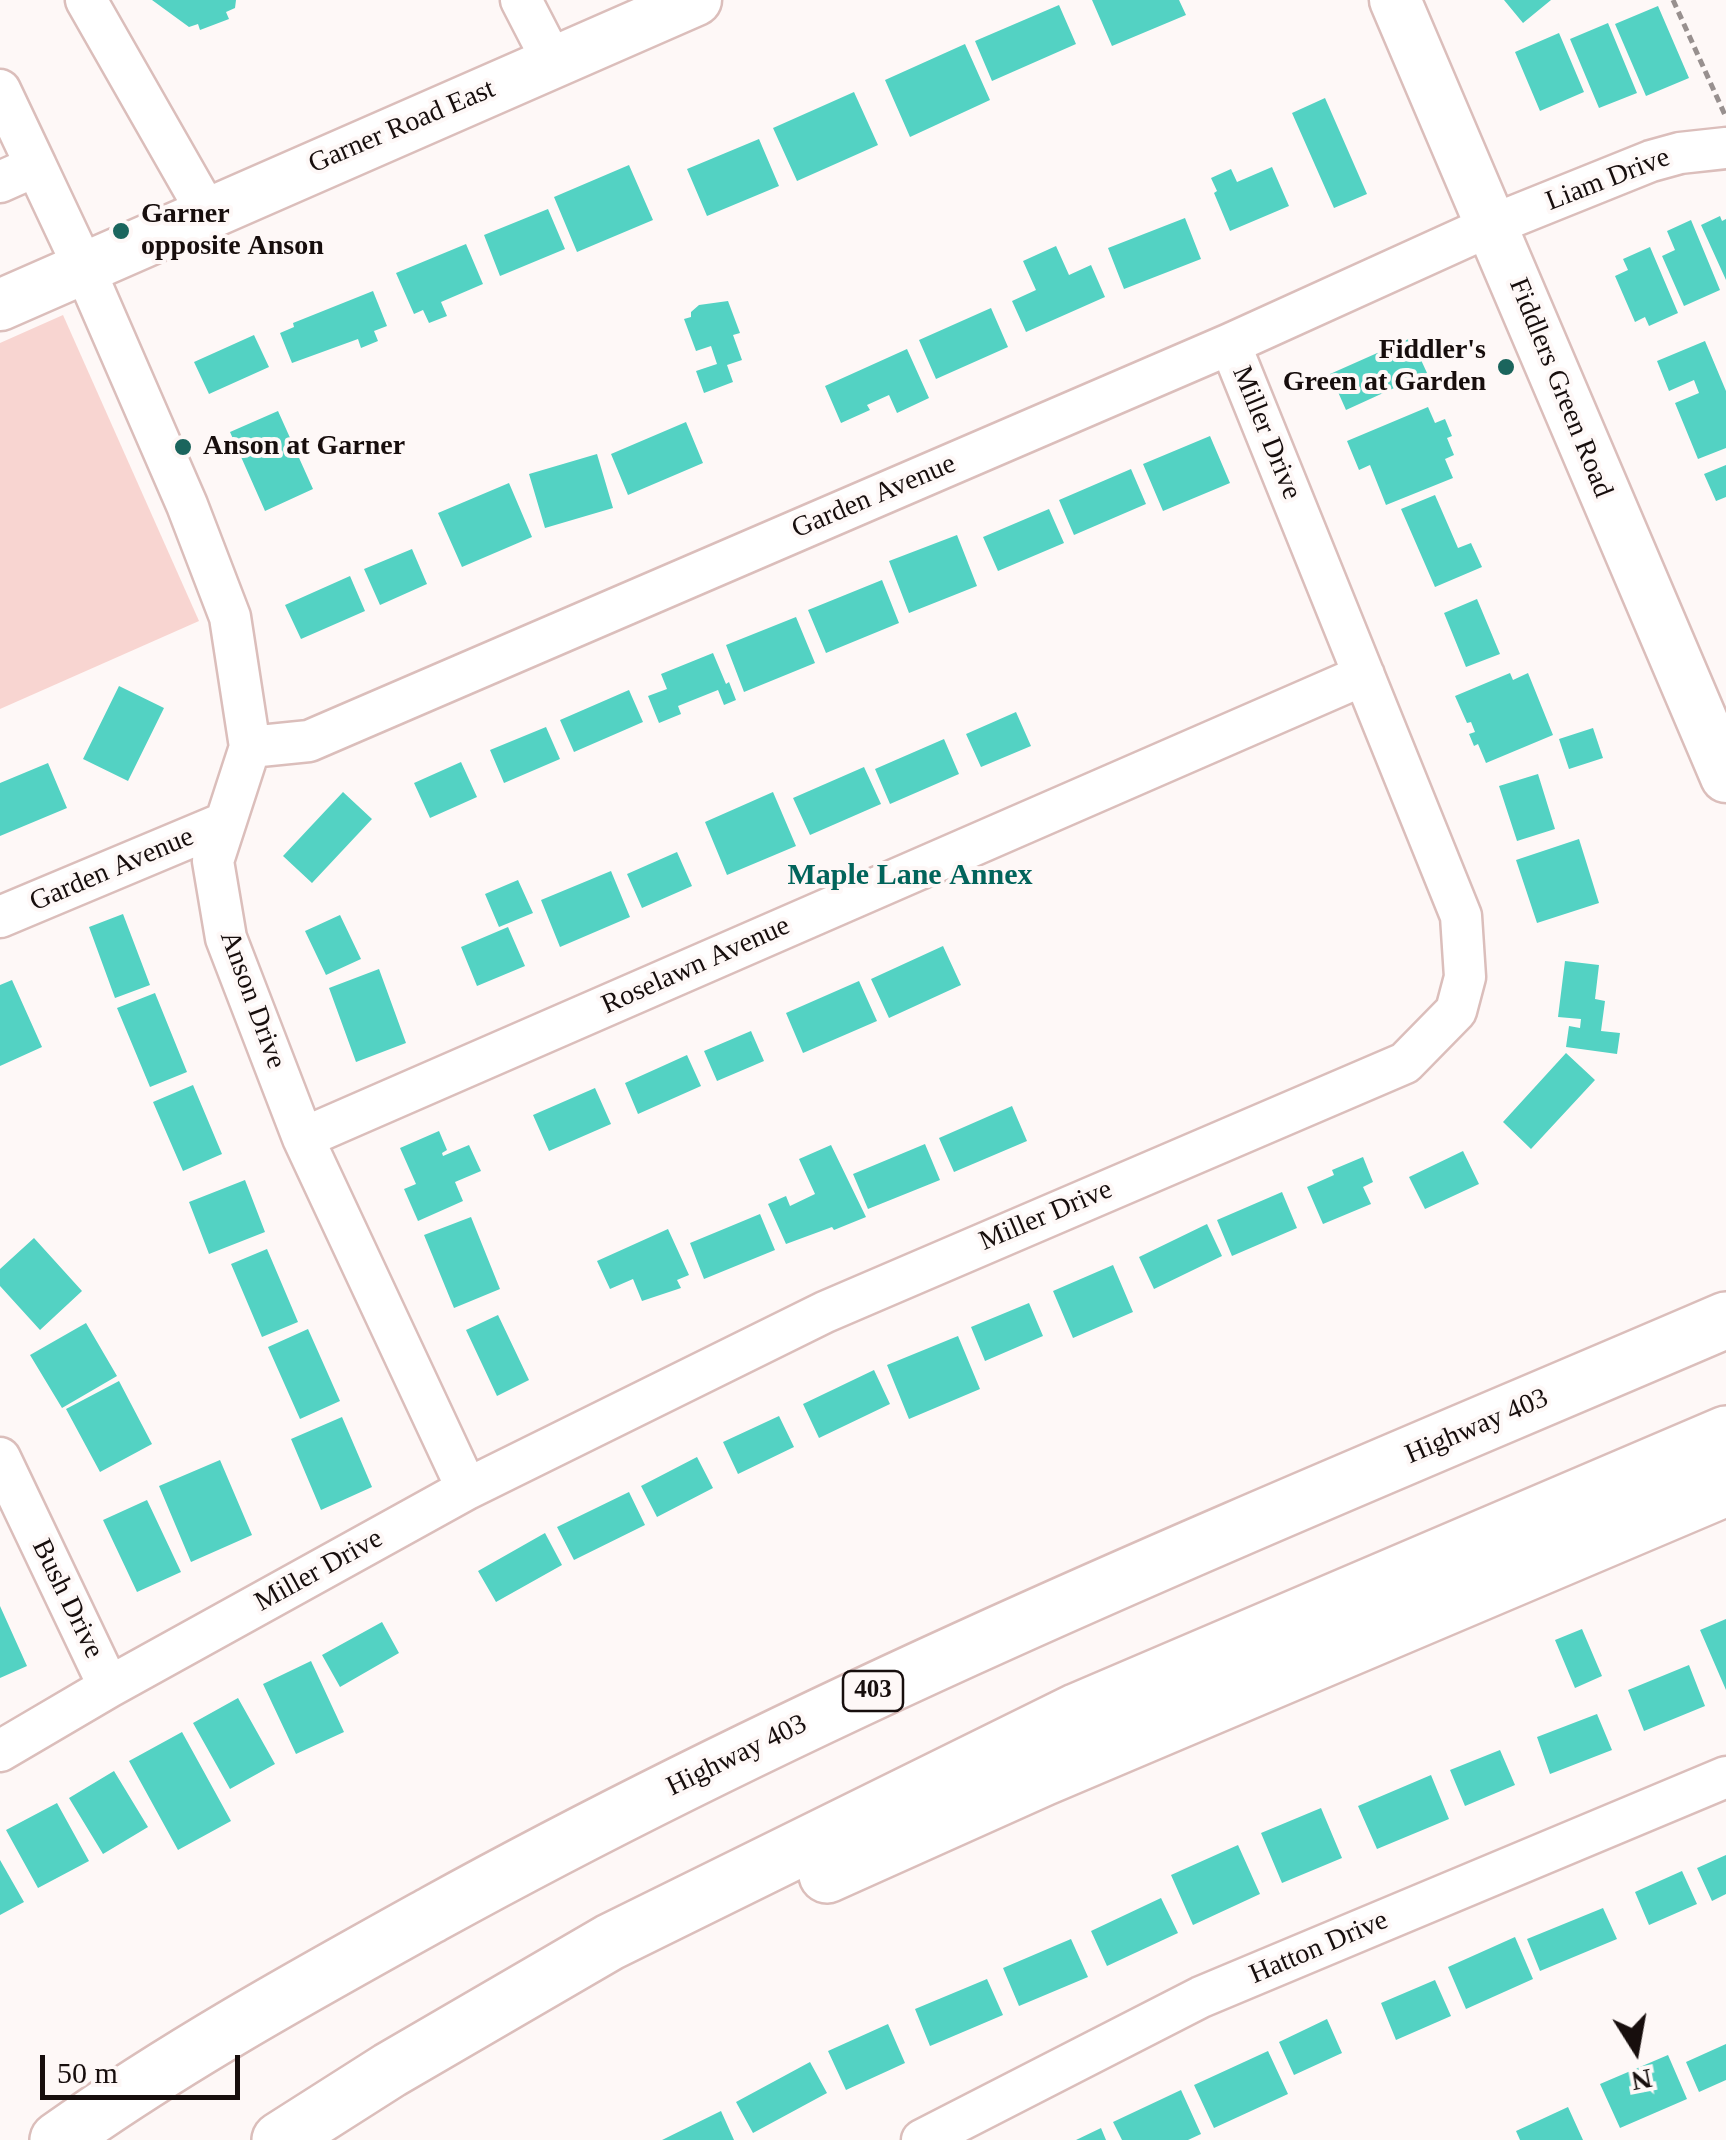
<!DOCTYPE html>
<style>
body{margin:0}
#map{position:relative;width:1726px;height:2140px;overflow:hidden;background:#fef8f7;font-family:Georgia,serif}
canvas{display:block}
.north{position:absolute;left:1586px;top:2000px;width:100px;height:100px;-webkit-text-stroke:8px #fef8f7;paint-order:stroke;rotate:169deg;font-size:28px;font-weight:700;line-height:40px;text-align:center;color:#170e0d}
.north::after{content:'';display:block;margin:auto;width:35px;height:45px;background:#170e0d;clip-path:polygon(50% 0,100% 100%,50% 72%,0 100%)}
.scale{position:absolute;left:40px;top:2055px;width:200px;height:45px;box-sizing:border-box;border:5px solid #170e0d;border-top:0;padding-left:12px;font-size:30px;line-height:35px;white-space:nowrap;color:#170e0d;-webkit-text-stroke:8px #fef8f7;paint-order:stroke}
</style>
<div id="map">
<canvas width="1726" height="2140"></canvas>
<div class="north">N</div>
<div class="scale">50 m</div>
</div>
<script>
const g = document.querySelector('canvas').getContext('2d');
g.lineJoin = 'round';
function fill(path, color) { g.fillStyle = color; g.fill(path, 'evenodd'); }
function stroke(path, color, width, dash) { g.strokeStyle = color; g.lineWidth = width; g.lineCap = dash ? 'butt' : 'round'; g.setLineDash(dash || []); g.stroke(path); }
function label(font, color, halo, rows, align = 'center') {
  g.font = font + ' Georgia,serif'; g.lineWidth = 8; g.setLineDash([]); g.textBaseline = 'middle'; g.strokeStyle = halo; g.fillStyle = color; for (const [text, x, y, turn = 0] of rows) {
    g.save(); g.translate(x, y); g.rotate((+turn || 0) * Math.PI / 180); g.textAlign = isNaN(turn) ? turn : align; if (halo) g.strokeText(text, 0, 0); g.fillText(text, 0, 0); g.restore();
  }
}
const green = new Path2D(`
 M63,315L199,621L0,709V343Z`);
const building = new Path2D(`
 M152,0H236L235,8L226,12L229,19L200,30L198,24L189,27Z
 M1092,0H1179L1186,15L1112,46Z
 M1504,0H1551L1523,23Z
 M1059,5L1076,44L992,81L975,41Z
 M1658,6L1689,78L1646,96L1615,24Z
 M1608,23L1637,93L1599,108L1570,39Z
 M1559,33L1584,92L1540,111L1515,52Z
 M965,44L990,100L910,137L885,80Z
 M854,92L878,145L797,181L773,128Z
 M1325,98L1367,194L1334,208L1292,113Z
 M759,139L779,186L707,216L687,169Z
 M629,165L653,220L577,252L554,197Z
 M1272,167L1289,206L1230,231L1214,193L1217,191L1211,178L1231,169L1237,182Z
 M548,209L565,249L500,276L484,235Z
 M1720,216L1722,221L1726,219V280L1701,225Z
 M1185,218L1201,259L1124,289L1108,248Z
 M1691,220L1720,290L1684,306L1662,256L1675,250L1667,231Z
 M466,244L483,284L441,302L447,316L429,323L423,310L414,314L396,273Z
 M1056,246L1069,275L1091,265L1105,297L1026,332L1012,301L1036,290L1023,261Z
 M1650,247L1678,313L1649,326L1645,317L1635,322L1615,276L1628,270L1623,259Z
 M373,291L387,326L374,331L378,341L361,348L358,339L292,363L280,333L294,327L293,323Z
 M728,301L740,333L733,335L742,360L727,365L733,382L704,393L696,371L717,364L711,346L696,351L684,319L691,317V312L699,305Z
 M991,308L1008,347L936,379L919,340Z
 M254,335L269,367L209,394L194,362Z
 M1411,338L1427,373L1346,410L1330,374Z
 M1705,341L1726,391V448L1698,459L1675,403L1699,393L1694,380L1669,391L1657,361Z
 M907,349L929,398L897,413L889,395L867,405L870,410L841,423L825,386Z
 M1428,407L1435,423L1445,419L1452,436L1447,438L1454,455L1445,459L1453,478L1386,505L1370,465L1359,470L1347,441Z
 M278,411L313,489L265,511L230,432Z
 M686,422L703,463L628,495L611,454Z
 M1210,436L1230,483L1163,511L1143,464Z
 M597,454L613,508L545,528L529,474Z
 M1726,465V497L1716,501L1704,474Z
 M1131,469L1146,504L1074,535L1059,500Z
 M509,483L532,537L462,567L438,513Z
 M1435,495L1458,548L1471,543L1482,567L1435,587L1401,509Z
 M1049,509L1064,543L998,571L983,537Z
 M957,535L977,586L909,613L889,561Z
 M412,549L427,584L380,605L364,569Z
 M350,576L365,611L301,639L285,605Z
 M882,580L899,623L826,653L808,610Z
 M1477,599L1500,654L1466,667L1444,613Z
 M796,617L815,663L744,692L726,645Z
 M713,653L726,684L729,682L736,700L724,705L718,690L678,706L681,714L659,723L648,696L667,689L661,674Z
 M1510,673L1513,680L1528,673L1553,735L1486,763L1478,744L1474,746L1469,734L1475,732L1471,722L1467,723L1455,696Z
 M119,686L164,708L128,781L83,759Z
 M629,690L643,722L574,752L560,720Z
 M1016,712L1031,746L981,767L966,734Z
 M546,727L560,759L504,783L490,750Z
 M1593,728L1603,758L1569,769L1559,739Z
 M944,739L959,774L890,804L875,769Z
 M461,762L477,797L430,818L414,783Z
 M48,763L67,808L0,836V783Z
 M864,767L881,804L810,835L793,798Z
 M1538,774L1555,829L1517,841L1499,786Z
 M343,792L372,819L312,883L283,856Z
 M773,792L796,846L727,875L705,822Z
 M1579,839L1599,903L1537,923L1516,860Z
 M677,852L692,886L642,908L627,874Z
 M611,871L630,917L560,947L541,900Z
 M518,880L533,913L499,927L485,894Z
 M123,914L150,985L115,998L89,927Z
 M340,915L361,959L326,975L305,931Z
 M508,927L525,966L477,986L461,947Z
 M943,946L961,985L889,1018L871,979Z
 M1565,961L1599,965L1595,999L1605,1001L1601,1031L1620,1033L1617,1054L1566,1047L1569,1026L1580,1028L1581,1019L1558,1017Z
 M379,969L406,1043L356,1062L329,988Z
 M12,980L42,1047L0,1066V985Z
 M859,981L877,1021L803,1053L786,1013Z
 M155,993L187,1072L150,1087L117,1008Z
 M751,1031L764,1061L717,1081L704,1051Z
 M1566,1053L1595,1080L1531,1149L1503,1122Z
 M687,1055L701,1086L638,1114L625,1083Z
 M193,1085L222,1154L183,1171L153,1102Z
 M595,1088L611,1124L549,1151L533,1115Z
 M1012,1106L1027,1141L954,1172L939,1138Z
 M439,1131L447,1150L442,1153L443,1156L469,1145L481,1171L455,1182L463,1201L418,1221L404,1189L416,1184L400,1148Z
 M925,1144L940,1180L868,1209L853,1174Z
 M831,1145L866,1217L834,1230L832,1227L786,1244L768,1204L786,1196L790,1206L815,1194L799,1159Z
 M1463,1151L1479,1184L1425,1209L1409,1177Z
 M1363,1157L1373,1182L1363,1187L1371,1204L1323,1224L1307,1187L1334,1175L1332,1170Z
 M245,1180L265,1232L209,1254L189,1202Z
 M1282,1192L1297,1228L1232,1256L1217,1220Z
 M760,1214L775,1250L704,1279L690,1243Z
 M471,1217L500,1289L454,1308L424,1235Z
 M1207,1224L1222,1256L1154,1289L1139,1257Z
 M668,1229L689,1275L677,1280L681,1288L642,1301L633,1279L610,1289L597,1261Z
 M34,1238L82,1291L40,1330L0,1286V1269Z
 M267,1249L298,1322L262,1337L231,1264Z
 M1113,1265L1133,1312L1073,1338L1053,1291Z
 M1029,1303L1043,1336L985,1361L971,1327Z
 M498,1315L529,1380L497,1396L466,1330Z
 M86,1323L117,1376L62,1408L30,1355Z
 M308,1329L340,1401L300,1419L268,1347Z
 M958,1336L980,1389L909,1419L887,1365Z
 M874,1370L890,1404L819,1438L803,1404Z
 M119,1381L152,1444L100,1472L66,1409Z
 M779,1416L794,1447L738,1474L723,1442Z
 M342,1417L372,1487L321,1510L291,1439Z
 M697,1457L713,1488L657,1517L641,1486Z
 M220,1460L252,1535L191,1562L159,1486Z
 M629,1492L645,1525L574,1560L557,1527Z
 M147,1500L181,1572L137,1592L103,1520Z
 M545,1533L562,1565L496,1602L478,1571Z
 M0,1606L27,1666L0,1678Z
 M1726,1619V1690L1700,1630Z
 M382,1622L399,1653L340,1687L322,1655Z
 M1582,1629L1602,1676L1575,1688L1555,1640Z
 M311,1661L344,1732L296,1754L263,1684Z
 M1689,1665L1705,1706L1644,1731L1628,1690Z
 M238,1698L275,1764L230,1789L193,1723Z
 M1597,1714L1612,1750L1550,1774L1537,1737Z
 M182,1732L231,1821L178,1850L129,1761Z
 M1500,1750L1515,1785L1465,1806L1450,1770Z
 M114,1771L148,1827L103,1854L69,1798Z
 M1431,1775L1449,1819L1377,1849L1358,1806Z
 M57,1803L89,1861L38,1888L6,1830Z
 M1321,1808L1342,1858L1282,1883L1261,1833Z
 M1238,1845L1260,1894L1193,1925L1171,1875Z
 M1726,1855V1894L1712,1901L1697,1868Z
 M0,1860L24,1902L0,1915Z
 M1682,1871L1697,1904L1649,1925L1635,1892Z
 M1161,1898L1178,1933L1107,1966L1091,1931Z
 M1603,1908L1617,1939L1540,1971L1527,1939Z
 M1515,1937L1533,1979L1466,2009L1448,1967Z
 M1071,1939L1088,1977L1019,2006L1003,1968Z
 M987,1979L1003,2015L930,2046L915,2009Z
 M1435,1980L1451,2016L1396,2040L1381,2003Z
 M1327,2019L1342,2053L1294,2075L1279,2042Z
 M888,2024L905,2063L846,2090L828,2051Z
 M1726,2044V2080L1699,2092L1686,2062Z
 M1268,2051L1288,2094L1214,2128L1194,2085Z
 M1668,2055L1687,2099L1620,2128L1600,2084Z
 M810,2062L827,2093L753,2133L736,2102Z
 M1181,2090L1201,2134L1188,2140H1122L1113,2122Z
 M1568,2107L1583,2140H1520L1516,2131Z
 M721,2111L734,2140H662Z
 M1101,2128L1106,2140H1076Z`);
const path = new Path2D(`
 M1673,0L1725,115`);
const minor = new Path2D(`
 M86,0L207,212
 M521,0L553,62
 M0,90L36,166
 M0,182L36,166L84,268L187,505L230,617L250,747L213,861L226,938L303,1138L467,1489
 M250,747L309,741L1230,344L1492,225L1651,161L1680,153L1726,148
 M0,917L224,823
 M303,1138L1364,675
 M0,1458L109,1687
 M0,1751L109,1687L467,1489L825,1312L1405,1063L1456,1011L1465,977L1461,916L1230,344
 M922,2140L1201,1997L1726,1777`);
const major = new Path2D(`
 M1395,0L1726,777
 M0,305L696,0`);
const highway = new Path2D(`
 M827,1875L1043,1778L1726,1488
 M58,2140C178,2055 307,1984 435,1913C850,1684 1291,1507 1726,1320
 M280,2140L390,2070L610,1942L1078,1711L1726,1434`);
const markers = [
 [121,231,10,"#1b655d"],
 [1506,367,10,"#1b655d"],
 [183,447,10,"#1b655d"]
];
const shields = [
 [873,1691,60]
];
const shieldNames = [
 ["403",873,1691]
];
const streetNames = [
 ["Garner Road East",402,127,-23],
 ["Liam Drive",1608,180,-21],
 ["Fiddlers Green Road",1560,388,68],
 ["Miller Drive",1266,433,68],
 ["Garden Avenue",874,497,-23],
 ["Garden Avenue",112,870,-23],
 ["Roselawn Avenue",696,966,-24],
 ["Anson Drive",252,1000,70],
 ["Miller Drive",1046,1216,-23],
 ["Highway 403",1477,1427,-23],
 ["Miller Drive",319,1571,-29],
 ["Bush Drive",67,1599,64],
 ["Highway 403",737,1756,-26],
 ["Hatton Drive",1319,1948,-23]
];
const poiNames = [
 ["Garner",141,215],
 ["opposite Anson",141,247],
 ["Fiddler's",1486,351,"right"],
 ["Green at Garden",1486,383,"right"],
 ["Anson at Garner",203,447]
];
const neighbourhoodNames = [
 ["Maple Lane Annex",910,876]
];
fill(green, '#f8d5d1');
fill(building, '#53d2c3');
stroke(minor, '#dbbebb', 45);
stroke(major, '#dbbebb', 55);
stroke(highway, '#dbbebb', 60);
stroke(path, '#98908f', 5, [8, 5]);
stroke(minor, '#fff', 40);
stroke(major, '#fff', 50);
stroke(highway, '#fff', 55);
for (const [x, y, r, color] of markers) { const dot = new Path2D(); dot.arc(x, y, r, 0, 2 * Math.PI); g.fillStyle = color; g.fill(dot); stroke(dot, '#fef8f7', 4); }
for (const [x, y, w] of shields) { const box = new Path2D(); box.roundRect(x - w / 2, y - 20, w, 40, 8); g.fillStyle = '#fef8f7'; g.fill(box); stroke(box, '#170e0d', 2.5); }
label('bold 25px', '#170e0d', null, shieldNames);
label('28px', '#170e0d', '#fef8f7', streetNames);
label('bold 28px', '#170e0d', '#fef8f7', poiNames, 'left');
label('bold 30px', '#01645b', '#fef8f7', neighbourhoodNames);
</script>
